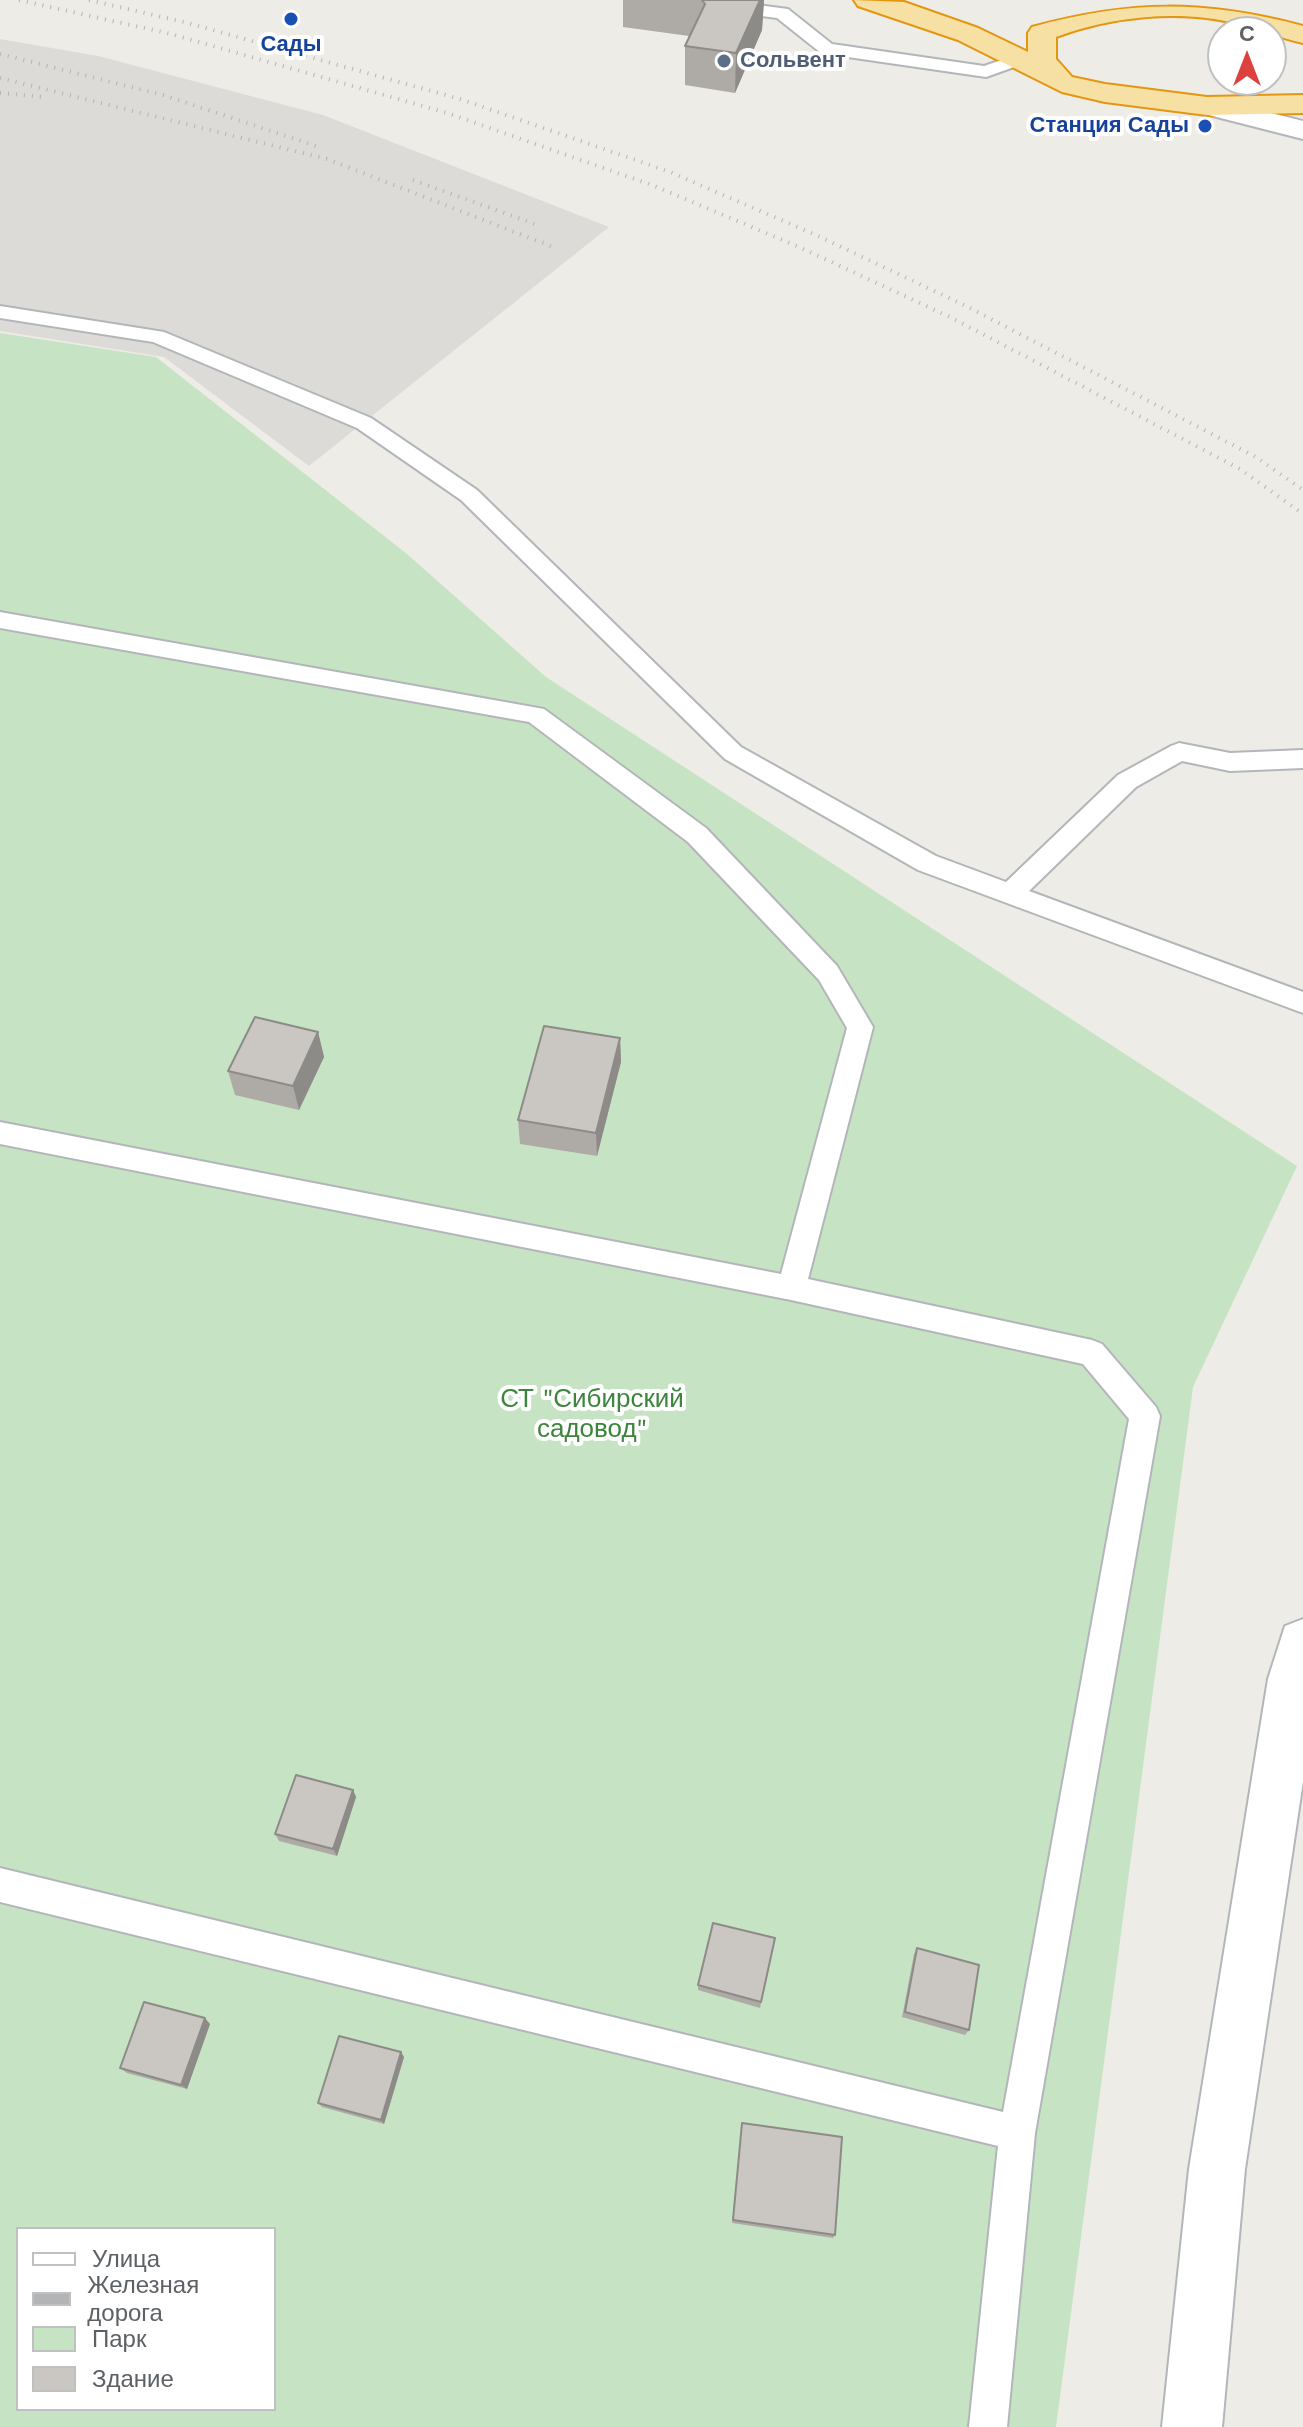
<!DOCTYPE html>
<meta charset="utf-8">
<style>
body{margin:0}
#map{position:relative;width:1303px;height:2427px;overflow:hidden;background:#eeece6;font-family:"Work Sans",sans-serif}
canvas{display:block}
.legend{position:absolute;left:16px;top:2227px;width:260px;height:184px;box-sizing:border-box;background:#fff;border:2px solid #bec0c1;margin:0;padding:10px 14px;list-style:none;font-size:24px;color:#5d6165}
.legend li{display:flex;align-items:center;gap:16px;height:40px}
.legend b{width:40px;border:2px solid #bec0c1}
.north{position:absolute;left:1207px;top:16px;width:80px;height:80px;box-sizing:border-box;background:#fff;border:2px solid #bec0c1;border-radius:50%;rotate:0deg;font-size:22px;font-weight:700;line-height:32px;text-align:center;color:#5d6165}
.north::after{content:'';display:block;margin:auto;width:28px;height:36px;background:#dc413e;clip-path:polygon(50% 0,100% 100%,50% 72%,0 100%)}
</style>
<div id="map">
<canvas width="1303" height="2427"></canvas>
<ul class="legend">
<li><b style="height:10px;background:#fff"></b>Улица</li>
<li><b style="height:10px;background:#b3b4b5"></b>Железная дорога</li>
<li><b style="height:22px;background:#c6e4c4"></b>Парк</li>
<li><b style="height:22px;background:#cac7c2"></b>Здание</li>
</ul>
<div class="north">С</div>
</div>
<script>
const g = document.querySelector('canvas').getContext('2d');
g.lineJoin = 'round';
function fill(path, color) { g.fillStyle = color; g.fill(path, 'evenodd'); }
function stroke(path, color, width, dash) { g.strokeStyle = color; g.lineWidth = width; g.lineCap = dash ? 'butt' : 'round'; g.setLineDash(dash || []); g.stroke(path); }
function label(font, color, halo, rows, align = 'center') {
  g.font = font + ' "Work Sans",sans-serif'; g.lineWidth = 8; g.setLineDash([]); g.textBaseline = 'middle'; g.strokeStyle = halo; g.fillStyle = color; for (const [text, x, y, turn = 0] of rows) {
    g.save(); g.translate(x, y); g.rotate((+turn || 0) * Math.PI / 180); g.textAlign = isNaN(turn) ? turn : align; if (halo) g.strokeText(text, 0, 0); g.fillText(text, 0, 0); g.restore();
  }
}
const industrial = new Path2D(`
 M0,39L98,56L323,115L609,227L309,466L164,357L0,331Z`);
const green = new Path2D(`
 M0,333L156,357L407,554L546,677L1297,1166L1193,1387L1056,2427H0ZM18,2229H274V2409H18Z`);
const service = new Path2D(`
 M667,0H719L788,9L832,44L984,66L1022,53L1031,58L1028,62L986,77L827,54L821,53L777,18L676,5Z
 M0,306L164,332L371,418L477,490L741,747L936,856L1006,882L1118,775L1171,746L1179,743L1230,753L1303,750V768L1230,771L1182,761L1136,787L1029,891L1303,992V1013L918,870L725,759L461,500L357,428L153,342L0,318Z
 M0,612L544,709L706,828L837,966L873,1027L808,1279L1092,1340L1102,1344L1156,1407L1160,1416L1035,2133L1007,2427H969L998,2146L0,1902V1868L1003,2112L1129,1419L1083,1364L791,1300L0,1144V1122L781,1274L847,1028L819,980L688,842L529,722L0,628Z`);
const tertiary = new Path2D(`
 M1207,97L1303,121V139L1197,112L1192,106L1197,100Z
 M1303,1619V1781L1245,2169L1222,2427H1162L1189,2169L1268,1679L1285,1626Z`);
const trunk = new Path2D(`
 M854,0L904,2L978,28L1028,52V33L1032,27C1130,0 1205,0 1303,26V43C1280,38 1262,30 1239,24C1180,9 1113,16 1056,37V59L1072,77L1105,84L1207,97L1303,95V113L1207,115L1105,102L1062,92L958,40L858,6Z`);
const rail = new Path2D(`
 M19,0L171,34L447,113L652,185L799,247L950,317L1240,469L1303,514
 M89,0L184,22L460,99L670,172L816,235L968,307L1256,457L1303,490
 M0,54L163,95L322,148
 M0,78L327,159L553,247
 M0,93L44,97
 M413,180L540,226`);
const wall = new Path2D(`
 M623,0H764L762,30L735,93L685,85V46L689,36L623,27Z
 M318,1032L324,1057L299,1110L235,1095L228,1071Z
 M620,1038L621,1062L597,1156L520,1144L518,1120Z
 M353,1790L356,1797L337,1856L279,1841L275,1834Z
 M775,1938L760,2008L698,1990V1985Z
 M917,1948L969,2030L965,2035L902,2017L914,1954Z
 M210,2024L187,2089L127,2073L120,2068Z
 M404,2057L384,2124L322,2107L318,2103Z
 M742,2123L835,2235L833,2238L732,2223Z`);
const shadedWall = new Path2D(`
 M760,0H764L762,30L735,93L736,53Z
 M318,1032L324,1057L299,1110L293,1086Z
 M620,1038L621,1062L597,1156L596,1133Z
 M353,1790L356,1797L337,1856L333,1849Z
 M205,2018L210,2024L187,2089L181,2085Z
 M401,2052L404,2057L384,2124L381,2120Z`);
const building = new Path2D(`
 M702,0H760L736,53L685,46L705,4Z
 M255,1017L318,1032L293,1086L228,1071Z
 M544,1026L620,1038L596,1133L518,1120Z
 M296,1775L353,1790L333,1849L275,1834Z
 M713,1923L775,1938L761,2002L698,1985Z
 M917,1948L979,1965L969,2030L905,2012Z
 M144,2002L205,2018L181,2085L120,2068Z
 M339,2036L401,2052L381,2120L318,2103Z
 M742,2123L842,2137L835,2235L733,2220Z`);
const markers = [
 [291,19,8,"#1a4fb4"],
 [724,61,8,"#5c6f8a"],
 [1205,126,8,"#1a4fb4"]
];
const farTransitnames = [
 ["Сады",291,45],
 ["Станция Сады",1189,126,"right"]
];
const farServicenames = [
 ["Сольвент",740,61]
];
const parkNames = [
 ["СТ \"Сибирский",592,1399],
 ["садовод\"",592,1429]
];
fill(industrial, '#dddbd8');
fill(green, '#c6e4c4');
stroke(service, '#b3b6b9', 4);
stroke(tertiary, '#b3b6b9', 4);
stroke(trunk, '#e39611', 4);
fill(service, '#fff');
fill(tertiary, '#fff');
fill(trunk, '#f7e0a3');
stroke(rail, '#b3b4b5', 4, [1, 7]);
fill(wall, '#aeaba7');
fill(shadedWall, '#8d8b88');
fill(building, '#cac7c2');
stroke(building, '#8d8b88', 2);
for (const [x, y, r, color] of markers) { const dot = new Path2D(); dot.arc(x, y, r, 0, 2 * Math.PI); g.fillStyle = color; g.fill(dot); stroke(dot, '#fff', 3); }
label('bold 22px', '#164399', '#fff', farTransitnames);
label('bold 22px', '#4e5e75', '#fff', farServicenames, 'left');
label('26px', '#3d843d', '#fff', parkNames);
</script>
